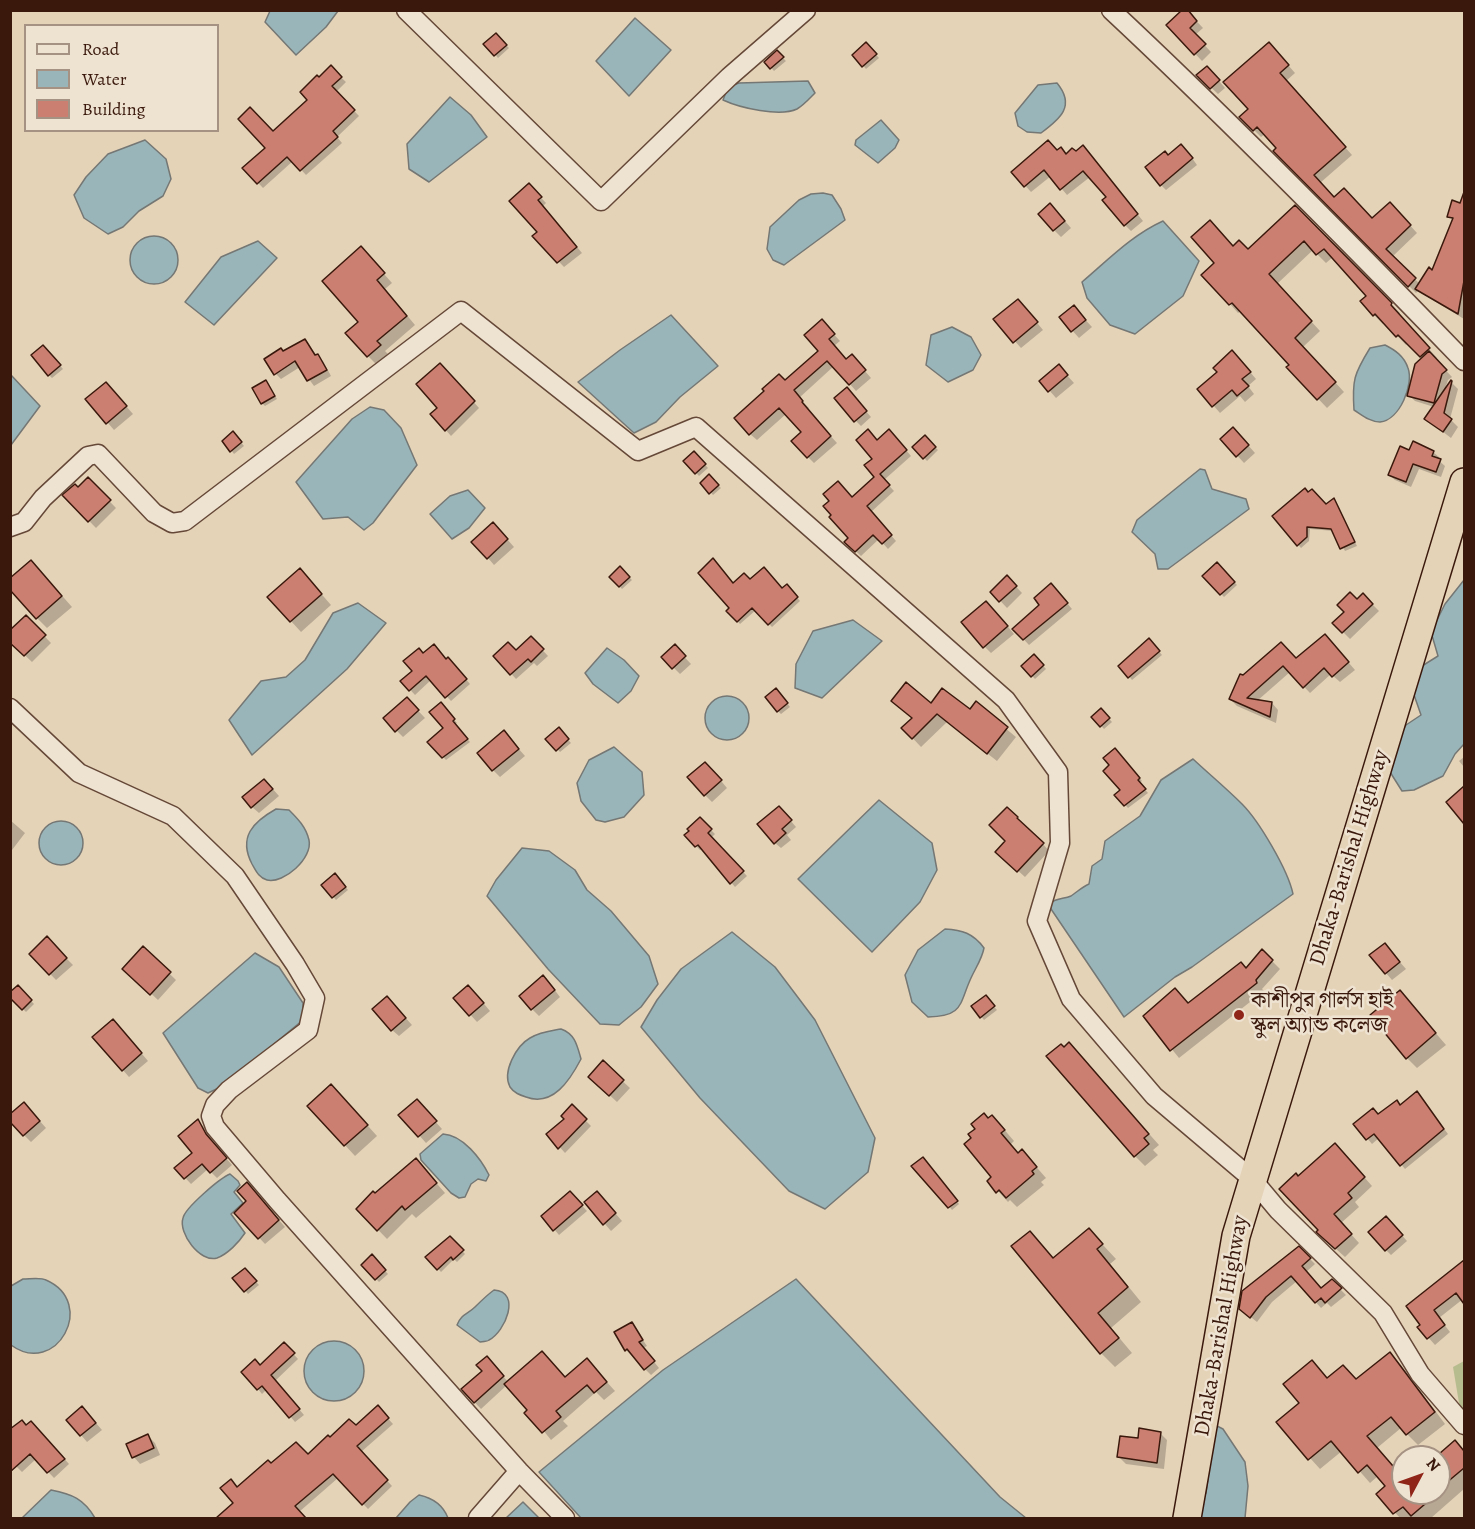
<!DOCTYPE html>
<meta charset="utf-8">
<style>
body{margin:0}
#map{position:relative;width:1475px;height:1529px;overflow:hidden;background:#e5d3b8;font-family:Alegreya,serif}
canvas{display:block}
.frame{position:absolute;inset:0;border:12px solid #3a190c;pointer-events:none}
.legend{position:absolute;left:24px;top:24px;width:195px;height:108px;box-sizing:border-box;background:#eee2d1;border:2px solid #a69282;margin:0;padding:8px 10px;list-style:none;font-size:18px;color:#3a190c}
.legend li{display:flex;align-items:center;gap:12px;height:30px}
.legend b{width:30px;border:2px solid #a69282}
.north{position:absolute;left:1391px;top:1445px;width:60px;height:60px;box-sizing:border-box;background:#eee2d1;border:2px solid #a69282;border-radius:50%;rotate:49deg;font-size:16px;font-weight:700;line-height:24px;text-align:center;color:#3a190c}
.north::after{content:'';display:block;margin:auto;width:21px;height:27px;background:#8f2418;clip-path:polygon(50% 0,100% 100%,50% 72%,0 100%)}
</style>
<div id="map">
<canvas width="1475" height="1529"></canvas>
<div class="frame"></div>
<ul class="legend">
<li><b style="height:8px;background:#eee2d1"></b>Road</li>
<li><b style="height:16px;background:#9ab5b9"></b>Water</li>
<li><b style="height:16px;background:#cb7f70"></b>Building</li>
</ul>
<div class="north">N</div>
</div>
<script>
const g = document.querySelector('canvas').getContext('2d');
g.lineJoin = 'round';
function fill(path, color) { g.fillStyle = color; g.fill(path, 'evenodd'); }
function stroke(path, color, width, dash) { g.strokeStyle = color; g.lineWidth = width; g.lineCap = dash ? 'butt' : 'round'; g.setLineDash(dash || []); g.stroke(path); }
function label(font, color, halo, rows, align = 'center') {
  g.font = font + ' Alegreya,"Noto Serif Bengali",serif'; g.lineWidth = 5; g.setLineDash([]); g.textBaseline = 'middle'; g.strokeStyle = halo; g.fillStyle = color; for (const [text, x, y, turn = 0] of rows) {
    g.save(); g.translate(x, y); g.rotate((+turn || 0) * Math.PI / 180); g.textAlign = isNaN(turn) ? turn : align; if (halo) g.strokeText(text, 0, 0); g.fillText(text, 0, 0); g.restore();
  }
}
const green = new Path2D(`
 M1464,1361V1427H1463L1453,1367Z`);
const water = new Path2D(`
 M270,11V10L338,11L326,27L296,55L265,22Z
 M635,18L671,50L629,96L596,61Z
 M808,81L815,93C810,98 804,105 797,109C780,117 740,108 723,100L728,87L739,83Z
 M1057,83C1076,106 1060,119 1041,133L1027,132L1018,126L1015,113L1038,85Z
 M450,97L471,115L487,137L429,182L409,169L407,144Z
 M881,120L899,140L895,148L878,163L855,145L856,140Z
 M145,140L166,159L171,179L163,196L139,211L123,227L108,234L84,218L74,195L86,177L108,154Z
 M823,193L832,195L841,209L845,220L784,265L773,260L767,249L770,227L799,200L811,194Z
 M1163,221L1199,261L1183,296L1135,334L1110,325L1087,298L1082,282C1108,260 1132,235 1163,221Z
 M130 260a24 24 0 1 1 48 0a24 24 0 1 1-48 0Z
 M258,241L277,258L214,325L185,302L221,257Z
 M671,315L718,366L680,397L656,422L634,433L578,382L620,350Z
 M952,327L971,337L981,355L973,370L948,382L926,365L931,335Z
 M1385,345C1395,350 1404,356 1408,368C1414,384 1400,420 1380,422C1370,422 1362,415 1354,410C1352,380 1354,374 1370,348Z
 M11,375L40,406L11,445Z
 M370,407L384,410L401,428L417,465L373,523L364,530L348,517L323,519L296,482L352,419Z
 M1200,469L1205,470L1212,489L1246,499L1249,509L1168,569H1158L1155,554L1132,532L1137,520Z
 M468,490L485,508L469,528L452,539L430,514L450,496Z
 M1464,580V744L1455,754L1443,776L1414,790L1402,791L1390,772L1387,755L1406,725L1421,715L1413,692L1422,666L1438,656L1431,632L1445,604Z
 M358,603L386,623L347,669L252,755L229,720L261,681L286,677L305,660L333,613Z
 M853,620L882,641L822,698L795,688L796,664L813,631Z
 M607,648L624,660L639,676L631,691L618,703L593,684L585,673Z
 M705 718a22 22 0 1 1 44 0a22 22 0 1 1-44 0Z
 M614,747L642,772L644,795L624,817L605,822L596,820L581,801L577,783L589,760Z
 M1193,759C1209,774 1226,788 1242,804C1259,821 1288,870 1293,894L1192,967L1175,977L1124,1017L1051,909L1050,903C1057,898 1064,899 1071,896C1077,892 1082,887 1089,884L1092,866L1102,859L1105,841L1140,816L1161,780Z
 M879,800L932,843L937,870L920,902L872,952L798,879Z
 M276,809L289,810C298,819 306,827 309,840C313,858 284,884 267,880C259,878 256,871 252,864C238,837 253,822 276,809Z
 M39 843a22 22 0 1 1 44 0a22 22 0 1 1-44 0Z
 M522,848L549,851L575,870L587,890L611,911L649,956L658,984L641,1007L619,1025L600,1024L548,969L487,896L496,880Z
 M945,929C962,930 973,933 984,948C982,959 976,967 971,978C959,1004 964,1016 928,1017L912,1002L905,975L918,950Z
 M732,932L775,967L815,1020L875,1138L868,1172L825,1209L789,1191L700,1098L641,1027L657,1000L681,969Z
 M255,953L279,967L303,1003V1020L223,1086L208,1093L198,1088L163,1033Z
 M561,1029C575,1034 577,1045 581,1059C570,1080 553,1107 526,1097C520,1095 514,1093 510,1087C502,1072 516,1046 530,1038C540,1032 550,1031 561,1029Z
 M443,1134C463,1135 481,1159 489,1175L486,1181L478,1179L471,1184L465,1197L459,1198L451,1193L421,1160L420,1154Z
 M230,1174L238,1181L240,1185L234,1192L243,1203L231,1214L245,1233C239,1242 228,1254 217,1258C200,1263 178,1233 183,1218C185,1208 220,1178 230,1174Z
 M23,1279C30,1279 40,1277 46,1280C98,1303 56,1378 11,1345V1286Z
 M796,1279L1000,1497L1026,1518H581L539,1472L663,1370Z
 M494,1290C522,1292 505,1332 489,1340C489,1341 480,1342 480,1342L457,1325C461,1314 468,1314 475,1307C481,1301 487,1295 494,1290Z
 M304 1371a30 30 0 1 1 60 0a30 30 0 1 1-60 0Z
 M1215,1425L1223,1429L1245,1462L1248,1486L1245,1518H1190L1196,1505L1206,1493Z
 M51,1490C72,1494 84,1499 95,1518H22Z
 M419,1495C433,1498 443,1505 448,1518H396L410,1502Z
 M523,1502L539,1518H506Z`);
const shadow = new Path2D(`
 M1186,10L1203,28L1195,35L1211,52L1202,61L1168,25Z
 M496,35L509,48L498,58L486,44Z
 M866,44L879,58L866,69L854,55Z
 M1276,51L1295,73L1286,81L1352,155L1320,183L1335,199L1373,220L1397,211L1417,233L1392,257L1420,284L1432,272L1454,221L1449,216L1453,202L1464,206V319L1418,291L1416,293L1275,151L1278,148L1265,134L1261,137L1241,117L1250,109Z
 M777,52L786,61L774,71L766,62Z
 M331,68L346,82L336,92L359,116L337,137L342,143L306,175L293,161L263,188L244,168L267,148L273,133L309,100L319,79Z
 M1213,74L1225,88L1218,94L1198,75Z
 M1083,147L1143,221L1131,231L1125,225L1108,197L1090,177L1067,195L1051,176L1031,192L1013,172L1057,152L1066,155L1076,153Z
 M1187,151L1197,165L1166,190L1161,185L1168,157Z
 M529,185L546,203L543,206L582,253L564,267L534,236L539,232Z
 M1295,207L1400,313L1399,315L1437,358L1435,359L1452,377L1448,380L1445,389L1451,382L1458,389L1450,419L1458,427L1451,438L1426,419L1434,407L1415,401L1409,395L1423,359L1408,343L1406,345L1384,322L1383,324L1374,315L1368,296L1333,257L1326,263L1313,250L1277,284L1320,331L1303,347L1344,392L1327,408L1288,367L1291,365L1241,311L1238,313L1230,304L1233,247L1248,251Z
 M1057,212L1071,228L1061,237L1054,230Z
 M369,257L392,283L385,289L415,325L385,351L388,354L377,365L368,356L360,322Z
 M1024,307L1043,330L1021,348L995,319Z
 M1080,314L1092,327L1079,338L1061,318Z
 M828,328L840,341L834,346L847,361L858,363L871,378L856,391L834,366L799,398L809,408L807,410L837,443L814,463L808,457L803,432L786,414L757,440L750,434L785,382L820,351Z
 M305,340L317,356L323,361L331,376L314,386L300,367L281,379L276,374L284,353Z
 M43,347L63,369L52,378L49,375Z
 M1239,359L1256,379L1248,386L1254,394L1245,402L1240,396L1220,413L1199,389Z
 M445,370L479,408L451,436L432,414L439,408Z
 M1065,373L1074,383L1056,398L1041,381Z
 M266,382L277,399L265,406L262,403Z
 M112,390L133,414L114,430L87,399Z
 M852,395L871,417L861,426L856,421Z
 M233,433L244,446L234,454L224,441Z
 M894,436L911,456L884,480L894,491L871,512L896,541L888,549L879,539L861,556L846,542L850,538L852,498L877,477L874,459Z
 M1240,436L1255,453L1244,463L1222,439Z
 M925,437L938,450L927,461L914,447Z
 M1410,452H1433L1439,457L1438,460L1445,466L1441,477L1419,469L1411,487L1395,480L1389,475Z
 M694,453L708,468L699,476L685,461Z
 M709,476L721,488L713,495L702,483Z
 M88,479L116,508L96,528L64,495L78,489Z
 M1334,500L1357,546L1345,551L1334,531L1310,529L1309,541L1301,548L1274,517L1326,506Z
 M500,531L514,547L494,565L488,558Z
 M1217,564L1237,585L1224,597L1204,576Z
 M620,568L632,580L622,589L611,577Z
 M42,573L72,607L47,628L37,618Z
 M1007,577L1022,593L1007,608L992,592Z
 M310,581L331,605L301,632L269,597Z
 M750,581L782,590L787,586L800,601L772,627L756,610L740,624L728,611L734,585Z
 M1057,591L1072,609L1029,645L1014,629Z
 M1363,595L1379,611L1350,639L1334,623Z
 M993,609L1014,634L991,653L985,647Z
 M26,617L51,643L32,662L10,641Z
 M531,638L548,656L537,666L534,663L516,679L495,656L516,652Z
 M1149,640L1162,655L1132,680L1120,666Z
 M1331,642L1355,670L1340,682L1331,674L1310,693L1290,672L1257,701L1272,703L1278,710L1276,723L1237,706L1230,699L1243,677L1296,660Z
 M675,647L691,664L680,674L663,657Z
 M424,655L453,664L470,684L451,701L431,680L415,695L402,681L414,671Z
 M1034,656L1046,669L1035,679L1023,666Z
 M779,693L790,707L781,714L778,711Z
 M407,699L425,718L403,737L385,719Z
 M893,701L970,711L976,704L1016,737L997,761L947,722L921,747L903,728L913,719Z
 M441,704L457,723L454,725L470,742L446,760L429,742L445,728Z
 M1101,710L1112,722L1104,729L1093,717Z
 M558,729L571,743L560,752L548,739Z
 M510,739L525,756L500,777L493,770Z
 M1118,752L1142,781L1139,783L1148,793L1128,808L1116,795L1122,790Z
 M1464,757V767L1459,761Z
 M712,770L727,788L712,802L705,795Z
 M271,787L279,796L259,813L252,807Z
 M785,814L796,827L787,835L791,840L781,848L775,843Z
 M700,819L715,834L711,838L747,876L735,887L703,849L700,850L686,836Z
 M10,820L25,833L12,850L10,849Z
 M1007,841L1043,844L1049,851L1025,877L1004,858Z
 M335,875L348,890L336,900L323,885Z
 M47,939L73,965L56,980L31,954Z
 M143,948L176,980L158,1000L125,969Z
 M1391,952L1406,969L1392,980L1386,973Z
 M1272,961L1280,969L1262,989L1264,991L1179,1058L1145,1016L1188,1004L1246,969Z
 M550,984L560,997L539,1016L532,1009Z
 M18,987L34,1004L26,1012L10,996Z
 M1400,992L1446,1045L1417,1068L1407,1058Z
 M475,993L490,1011L477,1022L455,998Z
 M988,1000L997,1010L984,1020L973,1007Z
 M394,1005L412,1025L399,1036L392,1030Z
 M120,1028L148,1061L129,1077L94,1037Z
 M1079,1055L1159,1145L1153,1150L1158,1155L1145,1166L1135,1156Z
 M603,1063L630,1088L617,1102L590,1077Z
 M1417,1093L1448,1134L1405,1169L1379,1138L1372,1144L1355,1124L1400,1106Z
 M341,1096L377,1136L355,1156L309,1106Z
 M572,1107L591,1126L565,1153L548,1134L566,1119Z
 M423,1108L442,1129L426,1143L401,1115Z
 M31,1111L46,1128L31,1142L24,1135Z
 M988,1119L1002,1127L1014,1141L1010,1145L1018,1155L1032,1162L1046,1178L1041,1182L1044,1185L1017,1207L1010,1200L1008,1202L989,1181L993,1178Z
 M198,1121L204,1127L212,1142L232,1165L217,1178L208,1169L191,1184L176,1168L194,1153Z
 M1343,1153L1372,1186L1355,1202L1359,1207L1341,1223L1359,1243L1345,1257L1326,1240L1320,1231L1299,1178Z
 M926,1161L959,1204L952,1210L926,1178Z
 M425,1170L445,1193L416,1218L412,1214L387,1239L358,1209L375,1195Z
 M253,1190L285,1227L265,1244L236,1213L248,1202Z
 M570,1193L587,1211L559,1235L543,1216Z
 M603,1199L622,1221L611,1231L586,1202Z
 M1391,1223L1407,1241L1391,1255L1386,1250Z
 M1089,1230L1116,1259L1110,1264L1141,1302L1111,1328L1132,1353L1115,1367L1101,1353L1030,1233L1054,1259Z
 M450,1238L465,1254L457,1262L454,1259L441,1272L428,1257Z
 M1299,1248L1315,1264L1306,1272L1321,1290L1332,1281L1346,1295L1331,1307L1327,1303L1321,1308L1297,1281L1272,1302L1257,1322L1247,1314Z
 M371,1256L388,1274L379,1282L363,1265Z
 M1462,1264L1464,1266V1302L1463,1299L1439,1318L1450,1332L1435,1345L1419,1327Z
 M245,1270L259,1285L248,1294L235,1278Z
 M631,1323L647,1346L643,1348L659,1368L651,1375L626,1350Z
 M284,1344L298,1359L275,1381L304,1415L295,1422L267,1389L262,1394L258,1389L260,1366Z
 M1390,1354L1401,1365L1445,1424L1418,1445L1401,1428L1377,1448L1394,1467L1403,1460V1493H1439V1457H1437L1455,1442L1464,1451V1489L1431,1518H1400L1378,1494L1387,1487L1378,1476L1370,1483L1342,1451L1320,1469L1310,1458L1328,1380H1357Z
 M494,1365L508,1382L566,1379L595,1369L615,1391L604,1400L596,1392L563,1421L568,1426L551,1440L507,1385L481,1409L463,1390Z
 M383,1413L393,1424L361,1452L392,1486L368,1509L338,1478L299,1512L305,1518H226L222,1515L235,1503L238,1488L271,1465L308,1456L330,1439Z
 M89,1415L102,1430L87,1442L81,1435Z
 M26,1427L37,1428L69,1464L54,1478L36,1459L22,1472L10,1460Z
 M1160,1433L1167,1440L1164,1469L1126,1464L1119,1457L1139,1440Z
 M148,1436L155,1443L160,1455L140,1464L134,1457Z
 M1411,1452L1416,1457H1406Z`);
const building = new Path2D(`
 M1182,10H1188L1197,21L1190,28L1206,44L1194,55L1166,25Z
 M496,33L507,45L494,56L483,44Z
 M866,42L877,54L862,67L852,55Z
 M1269,42L1289,65L1280,73L1346,147L1314,175L1334,197L1344,188L1372,218L1390,202L1411,225L1386,249L1416,278L1408,287L1273,151L1276,148L1257,127L1253,131L1239,117L1248,109L1223,82Z
 M777,50L784,57L770,69L764,62Z
 M331,65L342,77L332,86L355,110L333,131L338,137L300,171L287,157L257,184L242,168L265,148L238,119L250,107L273,131L307,100L300,92L317,75L319,77Z
 M1207,66L1220,80L1210,89L1196,75Z
 M1048,140L1057,150L1061,147L1066,154L1072,148L1076,151L1083,145L1138,214L1124,226L1102,200L1106,197L1083,171L1060,190L1044,170L1024,187L1011,172Z
 M1181,144L1193,158L1160,186L1145,167L1165,151L1168,155Z
 M529,183L542,197L538,200L577,247L557,263L532,236L537,232L509,201Z
 M1464,192V281L1458,314L1415,289L1429,267L1432,270L1453,218L1447,217L1452,200L1460,203Z
 M1050,203L1065,221L1053,231L1038,214Z
 M1295,205L1392,303L1391,305L1430,348L1420,357L1398,335L1396,337L1375,314L1373,316L1360,301L1366,296L1324,249L1316,255L1304,241L1269,274L1312,321L1295,338L1336,382L1317,400L1286,367L1289,365L1232,303L1229,305L1201,275L1214,263L1191,237L1210,220L1233,246L1239,240L1248,249Z
 M361,246L385,273L377,280L407,316L377,341L381,345L367,357L345,333L358,322L322,281Z
 M1018,299L1038,322L1013,343L993,319Z
 M1074,305L1086,320L1071,332L1059,317Z
 M822,319L835,334L829,339L846,359L852,354L866,370L849,385L827,361L794,390L803,401L802,402L831,436L807,458L791,441L801,432L779,408L749,435L734,418L764,391L762,389L779,374L785,380L818,351L804,335Z
 M305,339L315,355L318,354L327,370L307,381L295,361L274,375L264,359L281,348L283,351Z
 M43,345L61,365L48,376L31,355Z
 M1232,350L1251,372L1242,379L1249,386L1237,396L1232,390L1212,407L1197,389L1217,372L1213,368Z
 M1429,351L1447,370L1442,374L1434,403L1407,396L1415,364Z
 M440,363L475,401L445,431L430,414L437,408L416,384Z
 M1059,364L1068,375L1048,392L1039,381Z
 M266,380L275,396L261,404L252,388Z
 M1451,380L1452,381L1444,413L1452,419L1443,432L1424,419Z
 M106,382L127,406L106,424L85,399Z
 M847,387L867,411L854,422L834,398Z
 M1233,427L1249,445L1236,457L1220,439Z
 M868,429L877,440L889,429L907,450L880,474L890,485L867,506L892,535L882,544L873,535L855,552L844,542L848,538L829,517L831,515L823,506L829,501L823,494L838,481L852,497L874,477L864,465L872,459L856,440Z
 M233,431L242,442L230,452L222,441Z
 M925,435L936,447L923,459L912,447Z
 M1413,441L1434,451L1432,456L1441,459L1436,472L1413,464L1406,482L1388,475L1400,446L1409,450Z
 M694,451L706,464L695,474L683,461Z
 M709,474L719,485L709,494L700,483Z
 M88,477L111,500L88,522L62,495L75,484L78,487Z
 M1305,488L1308,492L1312,489L1326,504L1334,498L1355,542L1340,549L1331,529L1307,527V537L1297,546L1272,516Z
 M493,522L508,539L487,559L471,542Z
 M713,558L733,583L744,573L750,579L764,567L782,588L787,584L798,597L768,625L752,608L737,622L726,611L729,608L698,573Z
 M31,560L62,596L36,619L10,590V578Z
 M1217,562L1235,582L1220,595L1202,576Z
 M620,566L630,577L619,587L609,577Z
 M300,568L322,594L290,622L267,597Z
 M1007,575L1017,586L999,602L990,592Z
 M1051,583L1068,603L1023,640L1012,629L1039,605L1034,598Z
 M1350,592L1357,599L1363,593L1373,604L1342,633L1332,623L1344,612L1337,605Z
 M986,601L1008,626L983,648L961,622Z
 M26,615L46,635L24,656L10,643V630Z
 M1325,634L1349,662L1332,677L1324,668L1303,688L1283,666L1247,698L1272,702L1270,717L1229,699L1240,674L1243,675L1281,642L1296,658Z
 M531,636L544,649L531,662L528,659L510,675L493,656L508,642L516,650Z
 M1149,638L1160,651L1128,678L1118,666Z
 M434,644L446,659L448,657L467,679L445,698L426,676L409,691L400,681L412,671L403,661L419,648L423,653Z
 M675,644L686,656L672,669L661,657Z
 M1034,654L1044,665L1031,677L1021,666Z
 M906,682L931,703L942,688L970,709L976,701L1008,727L987,754L937,714L912,739L901,728L912,718L891,701Z
 M776,688L788,703L777,712L765,697Z
 M407,697L419,710L395,732L383,718Z
 M441,702L455,719L453,721L468,739L442,758L427,742L443,728L429,712Z
 M1101,708L1110,718L1100,727L1091,717Z
 M559,727L569,739L556,751L545,739Z
 M504,730L519,749L492,771L477,753Z
 M1115,748L1140,778L1138,780L1146,789L1124,806L1114,795L1120,790L1103,771L1109,765L1103,758Z
 M705,762L722,780L704,796L687,777Z
 M264,779L273,789L251,808L242,797Z
 M1464,786V824L1446,802Z
 M779,806L792,820L782,829L786,833L774,844L757,824Z
 M1007,807L1018,817L1017,818L1044,843L1017,872L995,852L1005,841L989,825Z
 M700,817L712,829L708,833L744,871L730,884L698,845L695,847L684,835L689,831L687,829Z
 M335,873L346,887L332,898L321,885Z
 M47,936L67,958L49,975L29,954Z
 M1385,943L1400,962L1385,974L1369,955Z
 M143,946L171,972L150,995L122,969Z
 M1262,949L1273,960L1256,980L1257,983L1170,1051L1143,1016L1175,988L1188,1003L1241,962L1246,968Z
 M543,975L555,990L531,1010L519,996Z
 M18,985L32,1000L22,1010L10,998V992Z
 M468,985L484,1003L469,1016L453,998Z
 M1400,990L1436,1033L1406,1059L1370,1015Z
 M986,995L995,1006L980,1018L971,1006Z
 M387,996L406,1018L391,1031L372,1009Z
 M113,1019L142,1053L122,1071L92,1037Z
 M1069,1042L1149,1134L1144,1138L1149,1144L1134,1157L1046,1056L1061,1044L1064,1047Z
 M603,1060L624,1080L609,1096L588,1077Z
 M331,1084L368,1125L344,1146L307,1106Z
 M1417,1091L1444,1129L1400,1166L1374,1134L1366,1140L1353,1124L1373,1108L1378,1114L1397,1100L1400,1105Z
 M417,1099L437,1121L418,1137L398,1115Z
 M24,1102L40,1121L23,1136L10,1122V1114Z
 M572,1104L587,1119L558,1149L546,1134L564,1119L561,1116Z
 M984,1113L988,1118L992,1115L1005,1130L1001,1133L1018,1153L1022,1149L1037,1167L1032,1171L1034,1174L1006,1198L999,1190L996,1193L987,1181L991,1177L964,1144L971,1138L968,1134L975,1129L971,1124Z
 M198,1119L206,1134L227,1158L210,1173L202,1164L184,1179L174,1168L192,1153L178,1136Z
 M1335,1143L1365,1177L1348,1193L1352,1198L1334,1214L1352,1234L1335,1249L1316,1232L1318,1230L1279,1189L1296,1173L1298,1176Z
 M923,1157L958,1201L948,1208L911,1166Z
 M416,1158L437,1183L405,1210L402,1206L377,1231L356,1209L373,1191L375,1193Z
 M247,1182L279,1220L258,1239L234,1213L246,1201L237,1191Z
 M570,1191L583,1205L553,1231L541,1216Z
 M597,1191L616,1213L603,1225L584,1202Z
 M1386,1216L1403,1235L1385,1251L1368,1232Z
 M1089,1228L1103,1244L1097,1249L1128,1287L1098,1313L1119,1338L1100,1354L1011,1246L1030,1231L1053,1258Z
 M450,1236L464,1250L453,1260L451,1257L437,1270L425,1257Z
 M1299,1246L1311,1258L1302,1266L1321,1288L1332,1279L1342,1288L1325,1303L1321,1298L1315,1303L1291,1276L1266,1297L1250,1318L1239,1309L1242,1291Z
 M372,1254L386,1270L375,1280L361,1265Z
 M1464,1260V1304L1456,1293L1434,1310L1445,1325L1427,1339L1417,1327L1420,1325L1406,1306Z
 M245,1268L257,1281L244,1292L232,1278Z
 M632,1322L643,1340L639,1342L655,1361L644,1370L627,1349L625,1351L614,1332Z
 M284,1342L295,1353L271,1375L300,1409L289,1418L262,1386L257,1390L241,1372L255,1359L260,1365Z
 M542,1351L565,1377L587,1358L607,1382L594,1393L587,1385L556,1411L561,1417L542,1433L524,1413L527,1410L504,1384Z
 M1390,1352L1435,1412L1406,1435L1391,1417L1367,1436L1393,1466L1403,1458V1493H1438L1411,1516L1403,1507L1393,1514L1376,1494L1385,1486L1367,1465L1358,1473L1331,1441L1308,1460L1276,1422L1299,1403L1283,1384L1312,1360L1327,1378L1343,1365L1356,1379Z
 M487,1356L504,1376L474,1403L461,1389L482,1371L476,1365Z
 M378,1405L389,1418L357,1446L388,1480L362,1505L333,1474L295,1506L306,1518H216L233,1503L220,1488L231,1479L237,1487L268,1460L271,1463L296,1442L308,1454L328,1435L330,1437L349,1419L356,1425Z
 M82,1406L96,1423L80,1436L66,1420Z
 M22,1420L26,1425L31,1421L65,1459L47,1473L30,1454L10,1472V1429Z
 M1139,1428L1161,1432L1157,1463L1117,1457L1120,1436L1138,1438Z
 M148,1434L154,1448L132,1458L126,1444Z
 M1455,1440L1464,1451V1468L1439,1489V1454Z`);
const minor = new Path2D(`
 M406,10L601,201L729,77L806,10
 M1111,10C1232,123 1349,242 1464,361
 M10,527L24,522L43,498L88,456L98,454L154,513L172,523L185,521L461,311L638,451L696,427L1006,700L1058,772L1060,843L1037,921L1071,999L1154,1096L1252,1179L1278,1210L1383,1313L1420,1374L1464,1425
 M10,708L79,773L173,816L235,876L295,964L315,998L308,1030L229,1090L215,1105L211,1116L215,1127L277,1200L519,1471L565,1518
 M478,1518L519,1471`);
const highway = new Path2D(`
 M1187,1518L1236,1236L1464,482`);
const markers = [
 [1239,1015,6,"#8f2418"]
];
const streetNames = [
 ["Dhaka-Barishal Highway",1350,858,-73],
 ["Dhaka-Barishal Highway",1222,1326,-80]
];
const poiNames = [
 ["কাশীপুর গার্লস হাই",1251,1002],
 ["স্কুল অ্যান্ড কলেজ",1251,1027]
];
fill(green, '#b6bc8e');
fill(water, '#9ab5b9');
stroke(water, '#747774', 1.5);
fill(shadow, '#0003');
fill(building, '#cb7f70');
stroke(building, '#3a190c', 1.5);
stroke(minor, '#654837', 21);
stroke(highway, '#3a190c', 30);
stroke(minor, '#eee2d1', 18);
stroke(highway, '#e5d3b8', 27);
for (const [x, y, r, color] of markers) { const dot = new Path2D(); dot.arc(x, y, r, 0, 2 * Math.PI); g.fillStyle = color; g.fill(dot); stroke(dot, '#eee2d1', 2); }
label('22px', '#3a190c', '#eee2d1', streetNames);
label('22px', '#3a190c', '#eee2d1', poiNames, 'left');
</script>
